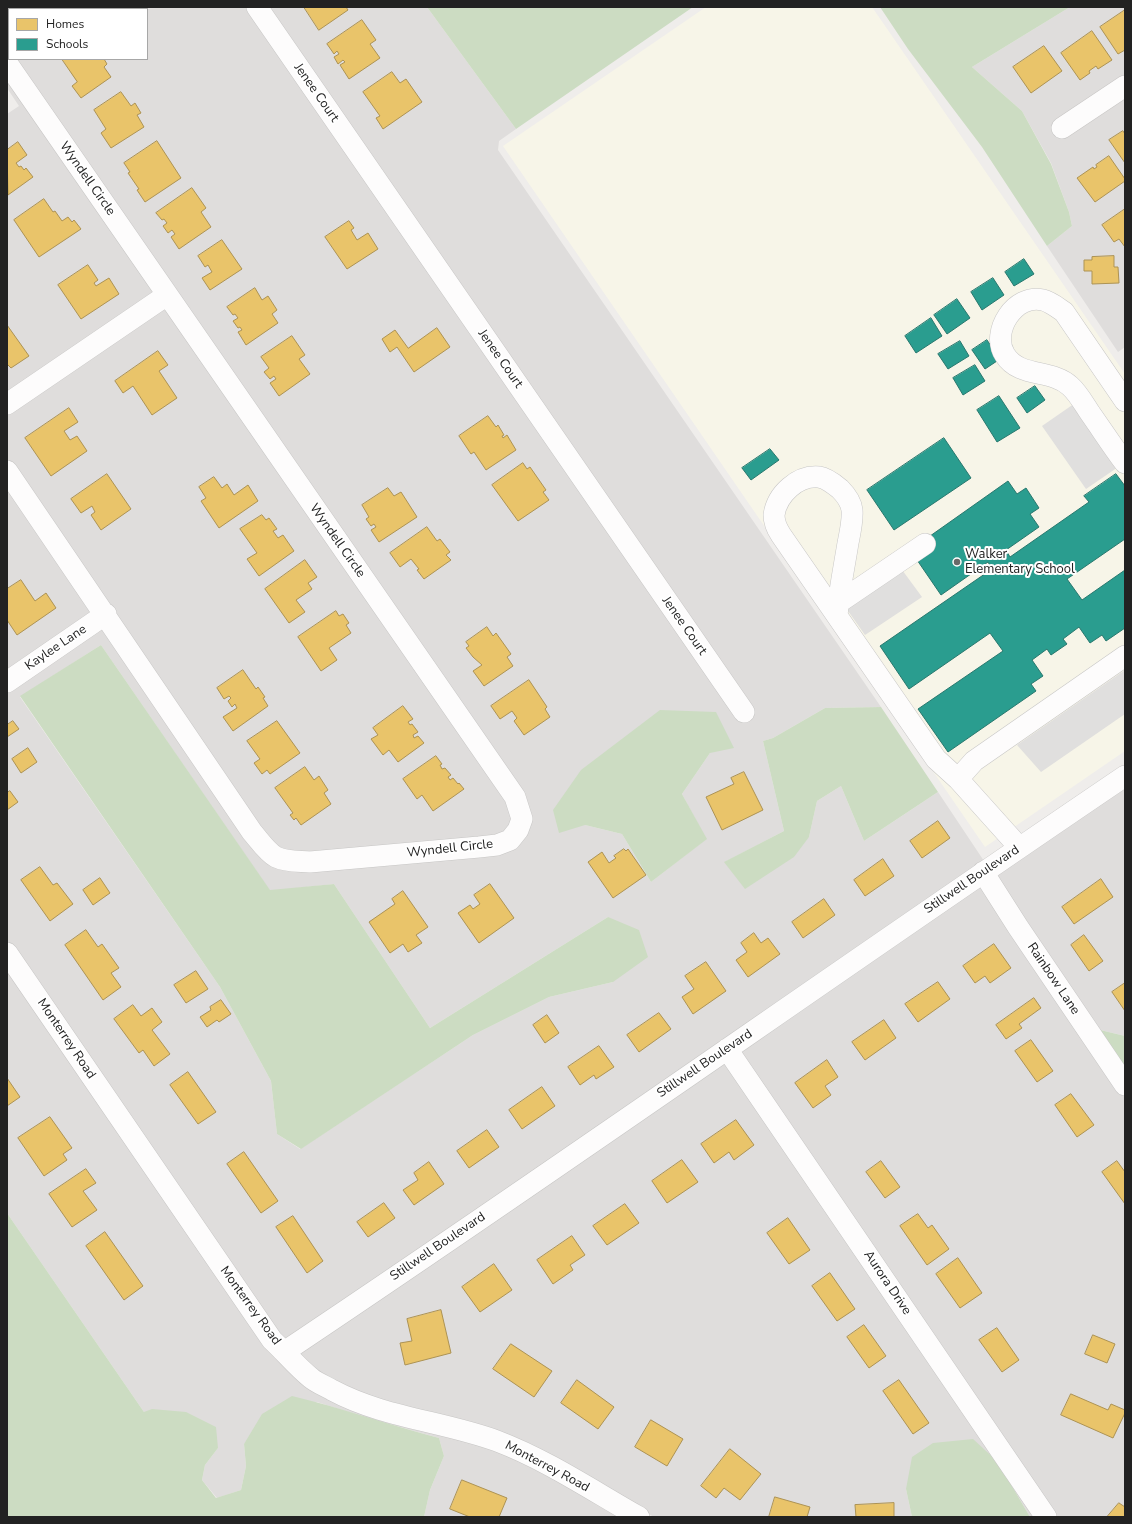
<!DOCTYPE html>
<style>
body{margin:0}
#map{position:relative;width:1132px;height:1524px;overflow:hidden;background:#efedeb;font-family:"Nunito Sans",sans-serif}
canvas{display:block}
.frame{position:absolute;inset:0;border:8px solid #222;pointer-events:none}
.legend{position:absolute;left:8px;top:8px;width:140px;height:52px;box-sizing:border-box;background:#fff;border:1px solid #a7a7a7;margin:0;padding:5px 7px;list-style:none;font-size:12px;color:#222}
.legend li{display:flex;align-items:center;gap:8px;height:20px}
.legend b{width:20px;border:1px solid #a7a7a7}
</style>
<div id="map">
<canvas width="1132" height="1524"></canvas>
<div class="frame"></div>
<ul class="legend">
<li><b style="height:11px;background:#e9c46a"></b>Homes</li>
<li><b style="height:11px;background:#2a9d8f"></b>Schools</li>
</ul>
</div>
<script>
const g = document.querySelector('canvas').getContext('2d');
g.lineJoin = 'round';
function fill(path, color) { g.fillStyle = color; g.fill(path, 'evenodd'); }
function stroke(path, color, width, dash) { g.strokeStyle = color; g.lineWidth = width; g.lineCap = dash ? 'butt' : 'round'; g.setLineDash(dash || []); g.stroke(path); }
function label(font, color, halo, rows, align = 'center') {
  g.font = font + ' "Nunito Sans",sans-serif'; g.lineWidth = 4; g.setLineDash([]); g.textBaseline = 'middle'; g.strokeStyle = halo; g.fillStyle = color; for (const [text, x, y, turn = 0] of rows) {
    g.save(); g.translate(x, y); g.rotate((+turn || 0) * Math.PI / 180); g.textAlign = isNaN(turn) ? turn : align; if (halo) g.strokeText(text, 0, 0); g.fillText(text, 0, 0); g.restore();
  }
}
const residential = new Path2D(`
 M7,7H248L743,723L754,714L265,7H427L516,129L499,141L498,150L881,707L825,708L773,738L763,741L784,831L725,862L809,837L817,801L841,786L864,841L938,792L984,861L284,1342L277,1335L7,940V692L104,626L260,852L481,855L529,822L13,59H147V9H9V53L7,50ZM101,645L270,891L334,884L430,1028L608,917L613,982L549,997L473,1035L300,1149L277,1134L271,1081L220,987L20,697ZM716,712L710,753L682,794L706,839L651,882L622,834L585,825Z
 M1070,7H1125V75L1052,125L1061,139L1125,96V347L1118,352L1047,246L1072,226L1069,212L1051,163L1022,111L972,67Z
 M7,76L156,292L7,394V114L19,106L7,88Z
 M166,306L508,800L514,818L505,833L494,837L309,854L279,849L269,841L7,458V415Z
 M7,484L95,612L7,672Z
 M1125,786V1036L1096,1029L993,875Z
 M982,883L1125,1098V1517H1055L738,1052Z
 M7,965L282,1362L497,1449L624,1517H424L430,1490L444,1456L439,1438L367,1418L317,1402L244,1444L246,1466L241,1490L217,1498L202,1480L205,1465L218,1448L144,1412L7,1213Z
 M726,1060L1038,1517H1030L998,1462L906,1489L912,1517H654L536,1449L367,1397L315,1372L296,1353Z`);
const education = new Path2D(`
 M706,7H872L1125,374V751L985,847L503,146Z`);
const forest = new Path2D(`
 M427,7H693L516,129Z
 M880,7H1070L972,67L1022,111L1051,164L1069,212L1072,226L1047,246L982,147L908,49Z
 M101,645L270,890L334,884L430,1028L608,917L639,930L648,957L613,982L549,997L473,1035L301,1149L277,1134L271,1081L220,987L20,696Z
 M881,707L938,792L864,841L841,786L817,801L809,837L794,857L745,889L724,862L784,831L763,741L773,738L825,708Z
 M660,710L716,712L734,748L710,753L682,794L707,839L651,882L622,834L585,825L559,833L553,810L581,770Z
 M1096,1029L1125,1036V1072Z
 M7,1213L144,1412L152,1409L186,1412L216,1427L218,1448L205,1465L202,1480L216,1498L241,1490L246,1466L244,1444L262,1414L292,1396C342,1408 390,1425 439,1438L444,1456L430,1490L424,1517H7Z
 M973,1439L998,1462L1030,1517H912L906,1489L912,1457L933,1443Z`);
const parking = new Path2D(`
 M1081,399L1124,463L1086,489L1042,426Z
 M897,563L922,597L865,635L841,601Z
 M1125,670V714L1041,772L1017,745Z`);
const homes = new Path2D(`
 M304,7H346L348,10L319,30Z
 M1125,10V50L1118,54L1100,27Z
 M362,20L376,40L370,44L380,58L349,79L340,65L345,62L343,60L338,64L334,57L339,54L337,51L334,54L327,44Z
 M1092,31L1112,60L1098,69L1096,66L1089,71L1090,73L1080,80L1061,53Z
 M1044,46L1062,71L1031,93L1013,67Z
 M62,59H104L107,64L104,67L111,77L81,98L72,86L77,82Z
 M392,72L400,83L406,79L422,102L383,129L376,118L380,116L363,92Z
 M121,92L131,106L135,103L141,113L137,115L144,127L111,148L101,133L106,129L94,110Z
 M1123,131L1125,134V163L1109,140Z
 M157,141L181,178L145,202L137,190L139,189L128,173L130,172L124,163Z
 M18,142L27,155L16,163L19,167L21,166L24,170L26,168L33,177L8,195L7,150Z
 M1109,156L1125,179V181L1095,202L1077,178L1093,167L1094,169L1097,167L1096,165Z
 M192,188L206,208L201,212L211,227L179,249L171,237L175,234L172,230L168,233L163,226L167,223L164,219L162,220L156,213Z
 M44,199L53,212L55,211L62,221L68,217L72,222L74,220L81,229L39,257L14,220Z
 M1125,209V247L1119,239L1114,242L1102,225Z
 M349,221L354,228L351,230L357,240L368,233L378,249L347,269L325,237Z
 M222,240L242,269L210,290L202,278L212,272L208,265L205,267L198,256Z
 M1114,256V267H1118L1119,283L1092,284V271H1084V260H1092V257Z
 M88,265L98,280L94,283L96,286L109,278L119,294L81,319L58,285Z
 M255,288L262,300L268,296L277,310L272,314L278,323L246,345L238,332L242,330L240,327L238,328L233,321L238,318L235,314L233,315L227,307Z
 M7,325L29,356L11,368L8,365H7Z
 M437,328L450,347L414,372L397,347L390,352L382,339L395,330L408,348Z
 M292,336L305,355L299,359L310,374L279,396L270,383L276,379L274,376L270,379L264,372L269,368L261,357Z
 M158,351L168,365L159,371L177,398L152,415L133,386L123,393L115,381Z
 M69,408L78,422L64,431L70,440L77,436L87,451L51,476L25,438Z
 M488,416L496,427L498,425L504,435L502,436L503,438L507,435L516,450L486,470L474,452L471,454L459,436Z
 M523,463L527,469L530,467L546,490L543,492L549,500L518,521L492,485Z
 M107,474L131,509L101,530L91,515L95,512L92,506L81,513L71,499Z
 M214,477L222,488L227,484L234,495L248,485L258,501L219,528L201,501L206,498L199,487Z
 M388,488L394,496L401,492L417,517L379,542L371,530L376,527L374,524L371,526L366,519L369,517L362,505Z
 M262,515L266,520L269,518L277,529L273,531L278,538L283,535L294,551L259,576L247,559L257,553L240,529Z
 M427,527L437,541L440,539L450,552L446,555L451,560L424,579L417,570L419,569L411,559L400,567L390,553Z
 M305,560L317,577L308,583L312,589L296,600L305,612L289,623L265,589Z
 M21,580L35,601L46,593L56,608L17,635L7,620V589Z
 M336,611L339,616L343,614L349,623L346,625L351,633L329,648L337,660L321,671L298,637Z
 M487,627L493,636L496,633L511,654L507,657L513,666L484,686L473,671L482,665L473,657L466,648L469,646L466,642Z
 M243,670L256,689L258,687L265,697L263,698L268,706L233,731L223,717L237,708L235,704L232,707L228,701L231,698L229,696L224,699L217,688Z
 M529,680L547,707L545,709L550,717L524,735L514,721L517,718L512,711L500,719L491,706Z
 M403,706L413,719L408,722L410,725L412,724L418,732L413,735L414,738L418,736L424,743L398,762L389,750L383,755L371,739L378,735L373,728Z
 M13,721L19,729L7,737V725Z
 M277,721L300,753L270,774L267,770L262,774L254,763L260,759L247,741Z
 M28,748L37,762L21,773L12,759Z
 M436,756L442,764L440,765L442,769L445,768L451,775L448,777L450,780L453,778L458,784L459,783L464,789L433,811L422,795L417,799L403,779Z
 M305,767L314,780L319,776L328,790L324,793L331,804L301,825L296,818L294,820L290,815L293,813L275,788Z
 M744,772L763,810L722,830L706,797L734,784L731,778Z
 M10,791L18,802L7,810V793Z
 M938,821L950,838L922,858L910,841Z
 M624,849L626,851L628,849L646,875L613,898L588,862L602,852L609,863L616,858L614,856Z
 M883,859L894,876L865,896L854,880Z
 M40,867L53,885L57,883L73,904L50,921L21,880Z
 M100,878L110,893L93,905L83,890Z
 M1101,879L1113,897L1074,924L1062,907Z
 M490,884L514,918L479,943L458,913L470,905L473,909L480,904L474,895Z
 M403,891L428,927L416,935L422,943L408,952L403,944L390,953L369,922L395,904L392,899Z
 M824,899L835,915L803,938L792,922Z
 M86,930L98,947L102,944L119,968L111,973L121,987L103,1000L65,945Z
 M754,933L761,943L768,938L780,954L748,977L736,960L747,952L741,943Z
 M1084,935L1103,961L1089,971L1071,945Z
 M994,944L1011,968L990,983L985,976L975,983L963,966Z
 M706,962L726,991L693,1014L682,997L694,989L685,976Z
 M196,971L208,989L186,1003L174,985Z
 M938,982L950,999L918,1022L905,1004Z
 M1125,983V1011L1112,992Z
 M1034,998L1041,1008L1019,1024L1022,1028L1006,1039L996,1025Z
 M221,1000L231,1014L219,1022L217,1020L207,1027L200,1017L211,1010L210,1007Z
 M133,1005L141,1016L152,1008L162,1022L152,1030L170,1054L154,1066L143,1050L139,1053L114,1019Z
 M659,1013L671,1029L639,1052L627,1035Z
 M547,1015L559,1033L545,1043L533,1025Z
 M884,1020L896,1038L865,1060L852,1042Z
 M1031,1040L1053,1071L1037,1082L1015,1051Z
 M599,1046L614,1067L596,1079L594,1075L580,1085L568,1067Z
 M827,1060L838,1077L825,1086L831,1095L813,1108L795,1083Z
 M188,1072L216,1112L198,1124L170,1085Z
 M7,1078L20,1097L7,1106Z
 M542,1087L555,1106L522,1129L509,1110Z
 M1071,1094L1094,1125L1077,1137L1055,1105Z
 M50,1117L72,1148L63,1154L67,1160L44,1176L18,1138Z
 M736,1120L754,1145L734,1160L729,1152L714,1163L701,1144Z
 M487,1130L499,1147L469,1168L457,1151Z
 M244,1152L278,1201L261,1213L227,1164Z
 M682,1160L698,1182L667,1203L652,1181Z
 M881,1161L900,1187L885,1198L866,1172Z
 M1117,1161L1125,1172V1204L1102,1172Z
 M429,1162L444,1184L414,1205L403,1190L418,1180L414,1173Z
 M86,1169L96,1183L83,1191L97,1210L72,1227L49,1194Z
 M384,1203L395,1218L368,1237L357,1222Z
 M625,1204L639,1223L607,1245L593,1226Z
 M918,1214L928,1228L932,1225L949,1249L927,1265L900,1226Z
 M293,1216L323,1261L307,1273L276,1227Z
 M788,1218L810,1250L789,1264L767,1233Z
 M105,1232L143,1286L124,1300L86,1246Z
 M572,1236L585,1255L570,1265L573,1270L553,1284L537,1260Z
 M958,1258L982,1293L960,1308L936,1274Z
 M494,1264L512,1290L480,1312L462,1287Z
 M830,1273L855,1309L837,1321L812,1286Z
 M441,1310L451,1353L405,1365L400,1343L412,1341L407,1319Z
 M864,1325L886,1356L869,1368L847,1337Z
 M997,1328L1019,1360L1002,1372L979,1340Z
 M1093,1335L1115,1344L1107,1363L1085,1354Z
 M511,1344L552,1371L534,1397L493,1369Z
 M577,1380L614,1407L598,1429L561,1403Z
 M899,1380L929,1423L913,1434L883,1391Z
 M1071,1394L1108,1410L1111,1404L1125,1410V1413L1113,1438L1061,1415Z
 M651,1420L683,1439L667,1466L635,1447Z
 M730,1449L761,1474L740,1500L724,1488L716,1498L701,1486Z
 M462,1480L507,1498L499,1517H470L450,1509Z
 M775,1497L810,1507L807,1517H769Z
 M894,1503V1517H856L855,1505Z
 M1119,1503L1125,1507V1517H1107Z`);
const schools = new Path2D(`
 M1024,259L1034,274L1014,286L1005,272Z
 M993,278L1004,295L982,310L971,292Z
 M957,299L970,318L947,334L934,315Z
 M931,318L942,336L916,353L905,336Z
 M987,340L1000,359L985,369L972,350Z
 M960,341L969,356L948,369L938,354Z
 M975,365L985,381L963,395L953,378Z
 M1035,386L1045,400L1027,413L1017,398Z
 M999,396L1020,428L997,442L977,410Z
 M944,438L971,478L894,530L867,490Z
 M770,449L779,460L751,480L742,468Z
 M1116,474L1125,486V539L1067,579L1082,600L1125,570V628L1106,641L1102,635L1090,643L1079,627L1063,639L1067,644L1051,655L1047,649L1032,660L1043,676L1031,684L1036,691L948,752L918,709L1003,651L990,633L909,689L880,646L992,569L988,562L941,595L915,557L923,541L1008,481L1017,494L1026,488L1039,508L1030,514L1039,527L1006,550L1010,557L1089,502L1084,496Z`);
const minor = new Path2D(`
 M257,7L744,712
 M7,63L515,797L522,819L518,830L510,840L497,845L479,847L310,862C300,861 286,862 276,857C267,852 259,840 252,832L7,471
 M1062,128L1125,86
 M1125,401L1064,312C1058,308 1051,302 1043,300C1015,293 990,332 1005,355C1019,378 1052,369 1070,386C1078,393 1084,404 1090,413C1102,430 1113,447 1125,463
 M7,404L167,295
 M838,603L925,544
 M837,616C839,592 844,568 848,543C850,533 853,520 852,510C851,502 845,494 840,489C834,484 826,478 819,477C798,475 777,494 774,515C774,523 777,529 781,535L936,759L958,779L1019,847
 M7,682L106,614
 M958,779L974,761L1125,656
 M983,872L1018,927L1125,1085
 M7,953L272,1340C285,1352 297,1367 311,1378C317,1383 325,1386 332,1390C384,1418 443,1421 497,1441C547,1460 593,1491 639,1517
 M727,1049L1046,1517
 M284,1352C567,1163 844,966 1125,776`);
const markers = [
 [957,562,4,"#6a6968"]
];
const streetNames = [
 ["Jenee Court",316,93,55],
 ["Wyndell Circle",87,179,55],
 ["Jenee Court",500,359,55],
 ["Wyndell Circle",337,541,55],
 ["Jenee Court",684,626,55],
 ["Kaylee Lane",56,648,-34],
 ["Wyndell Circle",450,849,-6],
 ["Stillwell Boulevard",972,880,-34],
 ["Rainbow Lane",1053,979,56],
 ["Monterrey Road",66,1039,56],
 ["Stillwell Boulevard",705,1064,-34],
 ["Stillwell Boulevard",438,1247,-34],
 ["Aurora Drive",887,1283,56],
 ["Monterrey Road",250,1306,54],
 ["Monterrey Road",547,1467,28]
];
const poiNames = [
 ["Walker",965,555],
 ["Elementary School",965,570]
];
fill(residential, '#dfdddc');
fill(education, '#f7f5e8');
fill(forest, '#ccdcc2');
fill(parking, '#e0dfde');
fill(homes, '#e9c46a');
stroke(homes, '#ad9354', 1);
fill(schools, '#2a9d8f');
stroke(schools, '#28786e', 1);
stroke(minor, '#c7c6c5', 22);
stroke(minor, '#fdfcfc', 21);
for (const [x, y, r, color] of markers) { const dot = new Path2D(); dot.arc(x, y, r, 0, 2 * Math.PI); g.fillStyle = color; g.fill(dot); stroke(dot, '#fff', 1.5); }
label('13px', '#222', '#fff', streetNames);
label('13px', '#222', '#fff', poiNames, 'left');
</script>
